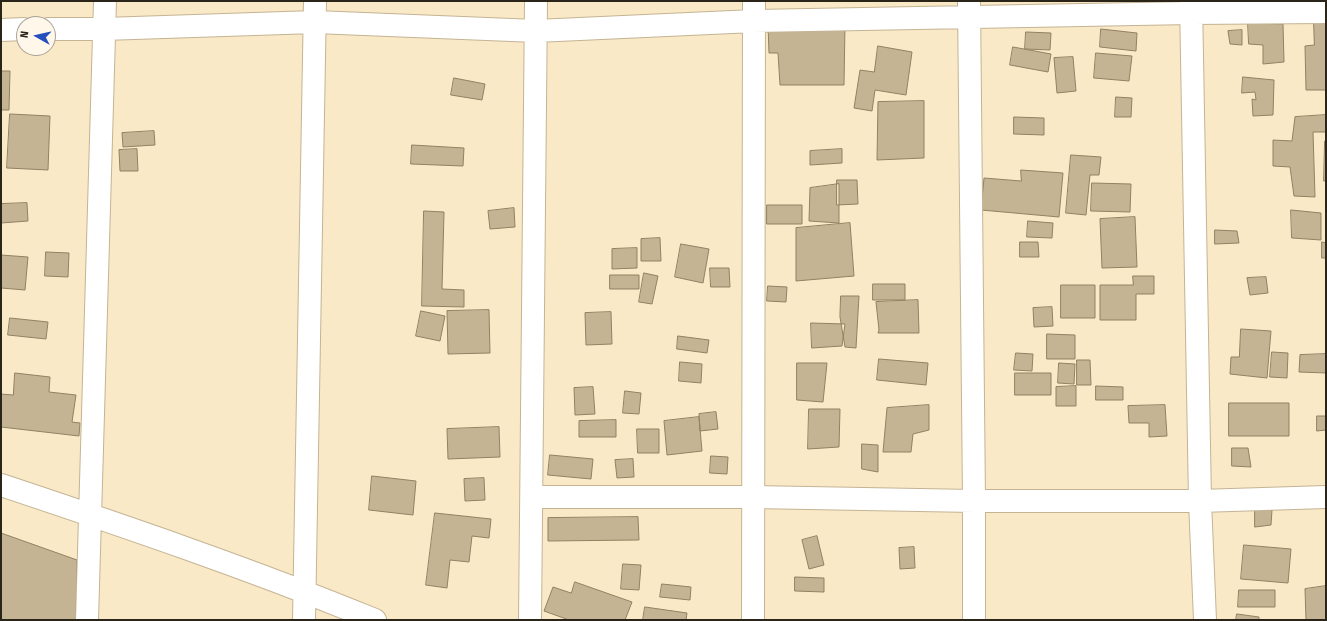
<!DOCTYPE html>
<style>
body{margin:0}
#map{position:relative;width:1327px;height:621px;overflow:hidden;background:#fae9c7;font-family:"Fira Sans Condensed",sans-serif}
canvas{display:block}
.frame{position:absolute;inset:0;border:2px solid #2b2418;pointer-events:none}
.north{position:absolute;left:16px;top:16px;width:40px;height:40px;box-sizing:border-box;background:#fef7ea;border:1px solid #aaa396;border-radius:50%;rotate:278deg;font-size:11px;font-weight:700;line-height:16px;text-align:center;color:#2b2418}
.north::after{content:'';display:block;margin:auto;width:14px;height:18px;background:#244fbd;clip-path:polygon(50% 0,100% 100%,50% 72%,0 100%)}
</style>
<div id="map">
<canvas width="1327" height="621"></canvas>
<div class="frame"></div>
<div class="north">N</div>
</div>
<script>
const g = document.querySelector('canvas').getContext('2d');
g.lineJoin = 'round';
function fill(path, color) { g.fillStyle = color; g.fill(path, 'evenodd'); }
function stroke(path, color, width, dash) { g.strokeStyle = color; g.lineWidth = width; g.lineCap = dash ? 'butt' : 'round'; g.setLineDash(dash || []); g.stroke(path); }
const building = new Path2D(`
 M1248,23L1283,24L1284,62L1263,64V45L1249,44Z
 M1314,23H1326V90H1306L1305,46L1314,45Z
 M845,24L844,85H780L778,53H769L768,25Z
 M1101,29L1137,33L1136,51L1100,47Z
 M1242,30V45L1230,44L1228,31Z
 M1026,32L1051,33L1050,50L1025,49Z
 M878,46L912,52L906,95L875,90L872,111L854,108L860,70L874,72Z
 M1013,47L1051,54L1048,72L1010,65Z
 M1096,53L1132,56L1129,81L1094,78Z
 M1073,57L1076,91L1057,93L1054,58Z
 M1,71H10L9,110H1Z
 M1243,77L1274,80L1273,115L1253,116L1252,99L1256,100L1255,92L1242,93Z
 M454,78L485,84L482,100L451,95Z
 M1116,97L1132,98L1131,117H1115Z
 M924,101V158L877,160L878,102Z
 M10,114L50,116L48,170L7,168Z
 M1326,115V132H1313L1315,197L1294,196L1290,167L1273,166V140L1292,141L1295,117Z
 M1014,117L1044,118V135L1014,134Z
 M154,131L155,145L123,147L122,133Z
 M1325,141H1326V181H1324Z
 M412,145L464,148L463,166L411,164Z
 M137,149L138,171H120L119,150Z
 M842,149V163L810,165V151Z
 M1071,155L1101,157L1099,175H1090L1086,215L1066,213Z
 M1021,170L1063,173L1059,217L981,210L984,178L1021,181Z
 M837,180H857L858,204L837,205Z
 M1092,183L1131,184L1130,212L1091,211Z
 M839,184V223L809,221L810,188Z
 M27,203L28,221L1,223V204Z
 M767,205H802V224H767Z
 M514,208L515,227L490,229L488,211Z
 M1291,210L1321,213V240L1292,238Z
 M424,211L444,212L442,289L464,290V307L422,306Z
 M1135,217L1137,267L1102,268L1100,219Z
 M1028,221L1053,223L1052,238L1027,237Z
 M850,223L854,276L796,281V228Z
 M1215,230L1237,231L1239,243L1215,244Z
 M660,238L661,261H641V239Z
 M1020,242H1038L1039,257H1020Z
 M1322,242L1326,243V258H1322Z
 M681,244L709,249L703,283L675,277Z
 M637,248V268L612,269V249Z
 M46,252L69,253L68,277L45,276Z
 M1,255L28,257L25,290L1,288Z
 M710,268H729L730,287H711Z
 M644,273L658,276L652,304L639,302Z
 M610,275H639V289H610Z
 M1133,276H1154V294H1136V320H1100V285H1133Z
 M1266,277L1268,293L1250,295L1247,278Z
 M873,284H905V300H873Z
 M1061,285H1095V318H1061Z
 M768,286L787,287L786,302L767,301Z
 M841,296H859L856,348L845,347L840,317Z
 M918,300L919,333H878L879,330L876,302Z
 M1052,307L1053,326L1034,327L1033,308Z
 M489,310L490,353L448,354L447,311Z
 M421,311L445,316L440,341L416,336Z
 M611,312L612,344L586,345L585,313Z
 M10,318L48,322L46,339L8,335Z
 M811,323L845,324L842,346L812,348Z
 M1241,329L1271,331L1267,378L1230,374L1231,357H1239Z
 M1047,334L1075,335V359H1047Z
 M678,336L709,340L707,353L677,349Z
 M1272,352L1288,353L1287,378L1270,377Z
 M1016,353L1033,354L1032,371L1014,370Z
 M1326,354V373L1299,372L1300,355Z
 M879,359L928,363L926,385L877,380Z
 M1077,360H1090L1091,385H1077Z
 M680,362L702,364L701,383L679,381Z
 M797,363H827L823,402L797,400Z
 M1059,363L1075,364L1074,384L1058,383Z
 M15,373L50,377L49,392L76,395L72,422L80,423L79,436L1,427V394L13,395Z
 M1015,373H1051V395H1015Z
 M1076,386V406H1056V387Z
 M1096,386L1123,387V400H1096Z
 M593,387L595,414L575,415L574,388Z
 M625,391L641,393L639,414L623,413Z
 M1229,403H1289V436H1229Z
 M929,405V430L913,434L911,452H883L887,408Z
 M1165,405L1167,436L1149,437V423H1129L1128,406Z
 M809,409H840L839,447L808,449Z
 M716,412L718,429L700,431L699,414Z
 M1317,416H1326V430L1317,431Z
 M699,417L702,451L667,455L664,421Z
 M616,420V437H579V421Z
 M499,427L500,457L448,459L447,429Z
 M637,429H659V453H638Z
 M862,444L878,445V472L862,469Z
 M1232,448H1248L1251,467L1232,466Z
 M550,455L593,459L591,479L548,475Z
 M711,456L728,457L727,474L710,473Z
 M633,459L634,477L617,478L615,460Z
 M372,476L416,481L413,515L369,510Z
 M484,478L485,500L465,501L464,479Z
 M1255,509L1272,510L1271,525L1255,527Z
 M435,513L491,519L489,538L472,536L469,562L450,560L447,588L426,585Z
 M638,517L639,540L548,541V518Z
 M1,533L77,560L76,620H1Z
 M817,536L824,565L809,569L802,540Z
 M1244,545L1291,549L1288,583L1241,579Z
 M914,547L915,568L900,569L899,548Z
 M623,564L641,565L639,590L621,589Z
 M795,577L824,578V592L795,591Z
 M575,582L632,602L625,620H569L544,611L553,587L571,593Z
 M662,584L691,587L690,600L660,597Z
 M1326,586V620H1306L1305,589Z
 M1239,590H1275V607H1238Z
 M645,607L687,613L686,620H643Z
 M1237,614L1259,617V620H1236Z`);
const minor = new Path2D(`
 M969,1L974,501V620
 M1191,1L1200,501L1205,620
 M48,29H104L315,22L536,31L754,21L1191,13L1326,12
 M1,30L24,29
 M1,485C127,527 253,570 375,620
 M532,497H753L974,501H1200L1326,497
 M87,620L105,1
 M304,620L315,1
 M530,620L536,1
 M753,620L754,1`);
fill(building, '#c4b493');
stroke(building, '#918163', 1);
stroke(minor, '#c4b494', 24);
stroke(minor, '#fff', 22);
</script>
